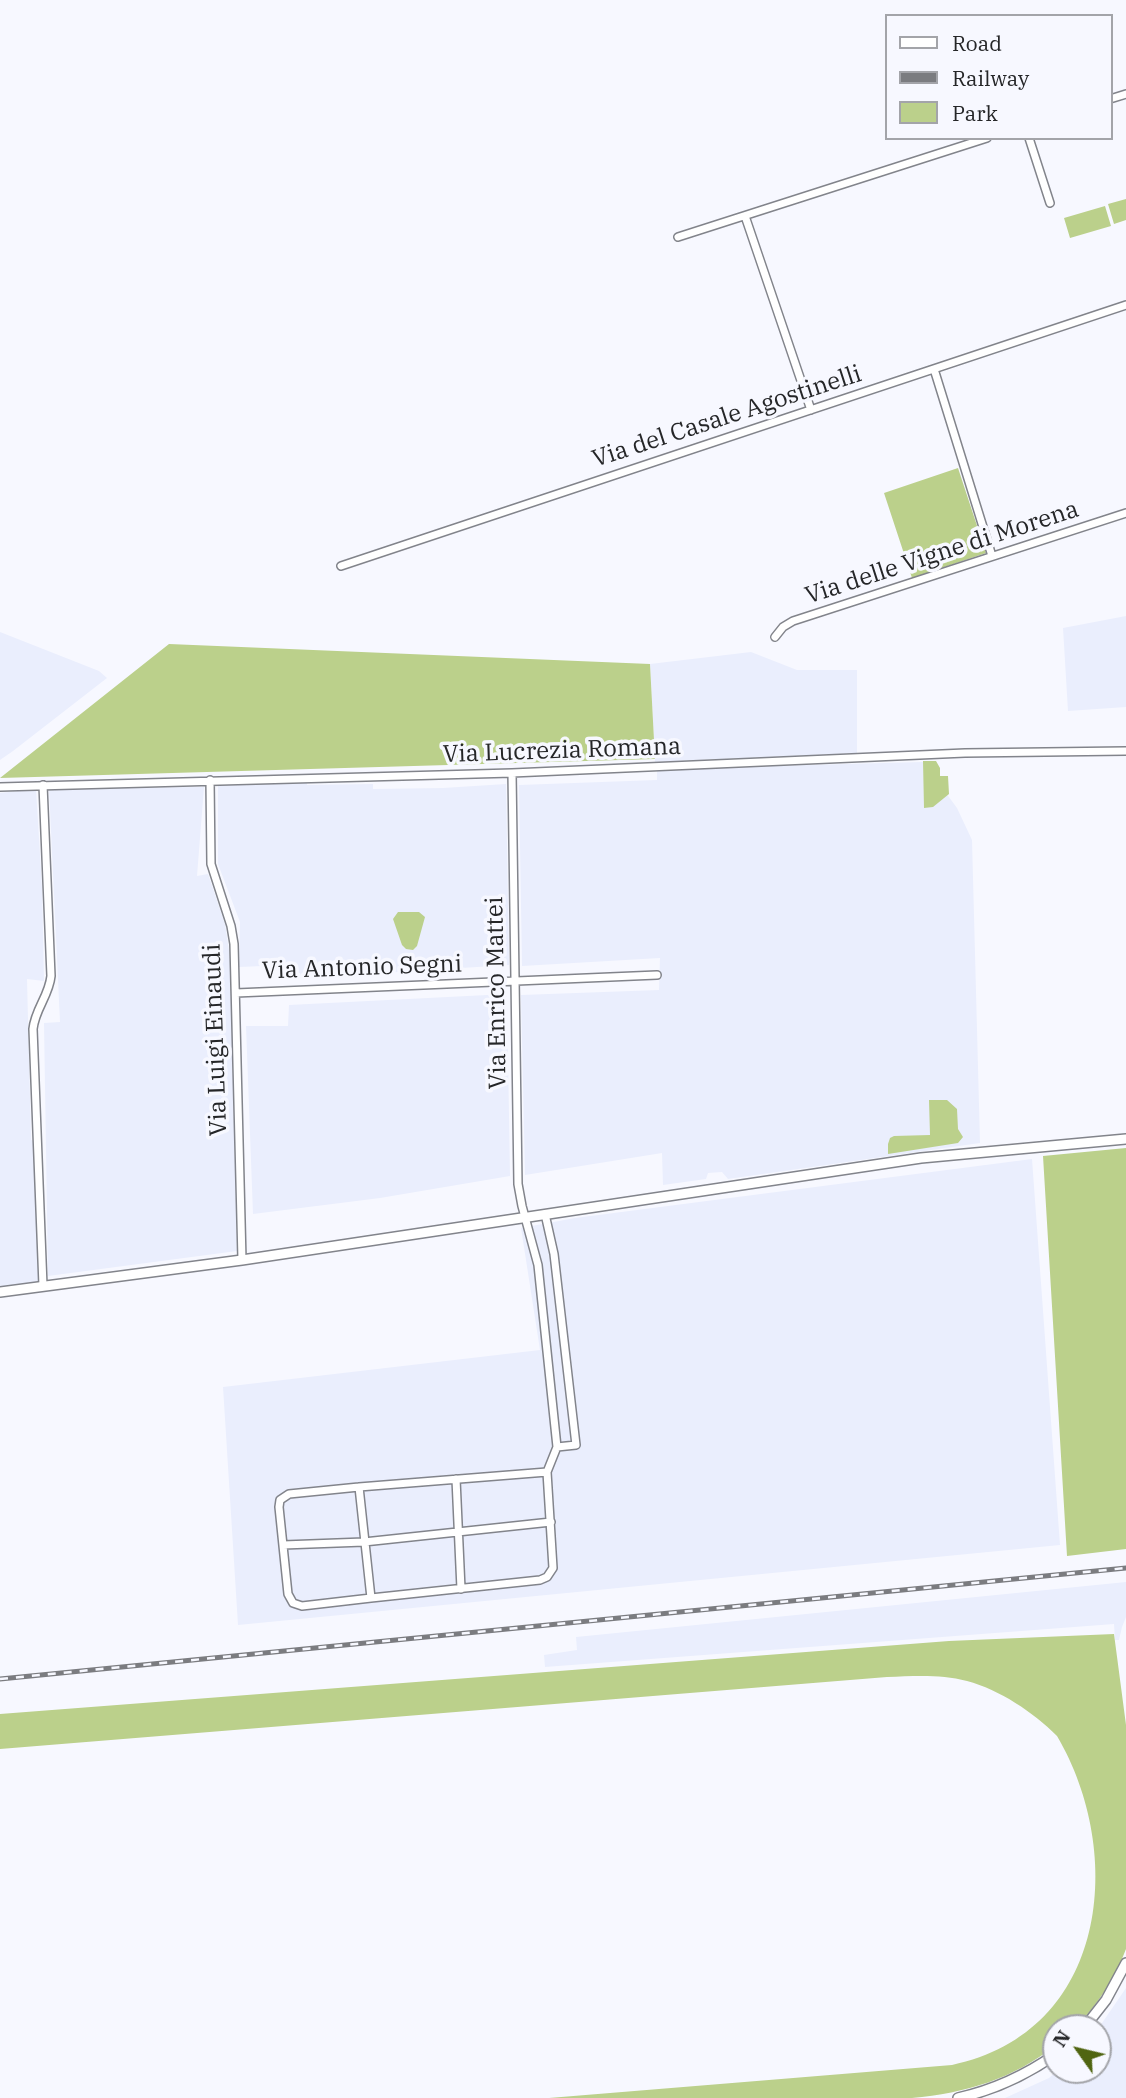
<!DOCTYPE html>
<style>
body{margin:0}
#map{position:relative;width:1126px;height:2098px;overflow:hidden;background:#f7f8ff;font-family:"IBM Plex Serif",serif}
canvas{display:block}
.legend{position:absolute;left:885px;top:14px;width:228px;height:126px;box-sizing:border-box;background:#f7f8ff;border:2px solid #a3a4a9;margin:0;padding:9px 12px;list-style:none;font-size:21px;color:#252628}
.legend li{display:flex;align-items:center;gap:14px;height:35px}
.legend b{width:35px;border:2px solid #a3a4a9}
.north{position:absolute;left:1042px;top:2014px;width:70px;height:70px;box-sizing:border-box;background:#f7f8ff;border:2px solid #a3a4a9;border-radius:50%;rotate:304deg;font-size:19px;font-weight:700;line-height:28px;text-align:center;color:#252628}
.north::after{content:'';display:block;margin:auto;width:24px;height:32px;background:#506511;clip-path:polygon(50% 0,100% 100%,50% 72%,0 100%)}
</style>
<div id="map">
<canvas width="1126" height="2098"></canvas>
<ul class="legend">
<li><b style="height:9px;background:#fff"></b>Road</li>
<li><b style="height:9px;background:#7b7c80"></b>Railway</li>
<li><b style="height:19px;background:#bbd08b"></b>Park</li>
</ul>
<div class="north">N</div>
</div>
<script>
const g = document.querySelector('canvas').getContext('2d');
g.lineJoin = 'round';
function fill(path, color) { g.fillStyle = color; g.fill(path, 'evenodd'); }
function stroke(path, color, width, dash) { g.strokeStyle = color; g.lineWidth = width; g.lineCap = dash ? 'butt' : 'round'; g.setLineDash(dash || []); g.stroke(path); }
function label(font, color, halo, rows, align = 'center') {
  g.font = font + ' "IBM Plex Serif",serif'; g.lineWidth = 7; g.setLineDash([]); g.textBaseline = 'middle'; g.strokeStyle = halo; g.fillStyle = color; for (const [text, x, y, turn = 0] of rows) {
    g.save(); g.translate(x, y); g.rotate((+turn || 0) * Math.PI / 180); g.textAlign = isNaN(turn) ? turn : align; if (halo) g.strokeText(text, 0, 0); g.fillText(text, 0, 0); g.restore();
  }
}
const built = new Path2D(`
 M1126,616V707L1068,711L1063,628Z
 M0,632L99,671L107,678L13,751L0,760Z
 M751,652L797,670H857V753L655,762L650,664Z
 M923,762L957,808L972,840L980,1143L728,1179L722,1172L708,1173L706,1179L663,1185L662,1153L525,1175L521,995L659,990L660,958L522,966L519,785L657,780V771L693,768Z
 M307,779V785L373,784V789L443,788L506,784L509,965L286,979V965L239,967L240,922L218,864V784Z
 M204,787L197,876L208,874L225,924L230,957L237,1251L48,1276L44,1023L60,1022L49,788Z
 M36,789L42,888L44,981L27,979L31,1140L36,1141L40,1283L0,1288V793Z
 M507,994L510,1176L380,1198L253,1214L246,1026H288L289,1005Z
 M1032,1159L1060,1545L238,1625L223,1387L540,1350L521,1228L575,1218Z
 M1126,1582V1617L1122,1627L1119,1640H1115L1114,1624L545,1667L544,1655L577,1650L576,1637Z
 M1126,1988V2098H1005L1049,2078L1058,2070H1098V2029Z`);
const green = new Path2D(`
 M1126,199V220L1114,224L1108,204Z
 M1105,206L1111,226L1070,238L1064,218Z
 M958,468L986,553L912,578L884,493Z
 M169,644L650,664L655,759L0,778Z
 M923,761H936L940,768V776H948L949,794L933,807L924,808Z
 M398,912H419L425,917L417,946L413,950L406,949L402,945L393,919Z
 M929,1100H947L957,1109L958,1129L963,1137L958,1143L888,1154V1144L890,1138L894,1136L930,1135Z
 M1126,1148V1549L1067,1556L1043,1156Z
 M1114,1634L1126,1725V1949C1115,1979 1097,2005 1075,2028H1056V2045C1013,2079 966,2093 912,2098H549L952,2065C1109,2032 1126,1853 1057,1736C1033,1712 1000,1690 967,1681C941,1674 914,1676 887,1677L0,1749V1714L949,1641Z`);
const minor = new Path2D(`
 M1110,99L1126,94
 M1029,138L1050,203
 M745,216L811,410
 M678,237L987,138
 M934,369L992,556
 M341,566L1126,305
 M775,637L783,627L793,621L1126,513
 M512,773L518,1184L522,1206L538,1265L557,1447L547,1472L553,1568L547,1577L540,1580L371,1598L359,1487L547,1472
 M210,780L211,864L231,926L234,944L242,1260
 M43,785L51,976C49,996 35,1009 33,1029L43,1286
 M0,787L512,773L965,753L1126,751
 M236,993L657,975
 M545,1214L554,1254L576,1445L557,1447
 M456,1479L461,1589
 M359,1487L289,1494L280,1500L279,1507L288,1594L293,1603L302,1606L371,1598
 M283,1545L364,1542L551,1522`);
const tertiary = new Path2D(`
 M0,1292L242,1260L921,1158L1126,1139
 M1084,2028L1106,2000L1126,1963
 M958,2098C994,2090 1026,2075 1056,2054`);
const rail = new Path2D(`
 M0,1679L1126,1568`);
const streetNames = [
 ["Via del Casale Agostinelli",727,417,-18],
 ["Via delle Vigne di Morena",942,553,-18],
 ["Via Lucrezia Romana",562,751,-2],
 ["Via Antonio Segni",362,968,-2],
 ["Via Enrico Mattei",497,993,-91],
 ["Via Luigi Einaudi",216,1040,-92]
];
fill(built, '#eaeefd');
fill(green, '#bbd08b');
stroke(minor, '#82848b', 10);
stroke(tertiary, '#82848b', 12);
stroke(minor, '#fff', 7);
stroke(tertiary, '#fff', 9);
stroke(rail, '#7b7c80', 5);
stroke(rail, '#f7f8ff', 2.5, [8]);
label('24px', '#252628', '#f7f8ff', streetNames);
</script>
